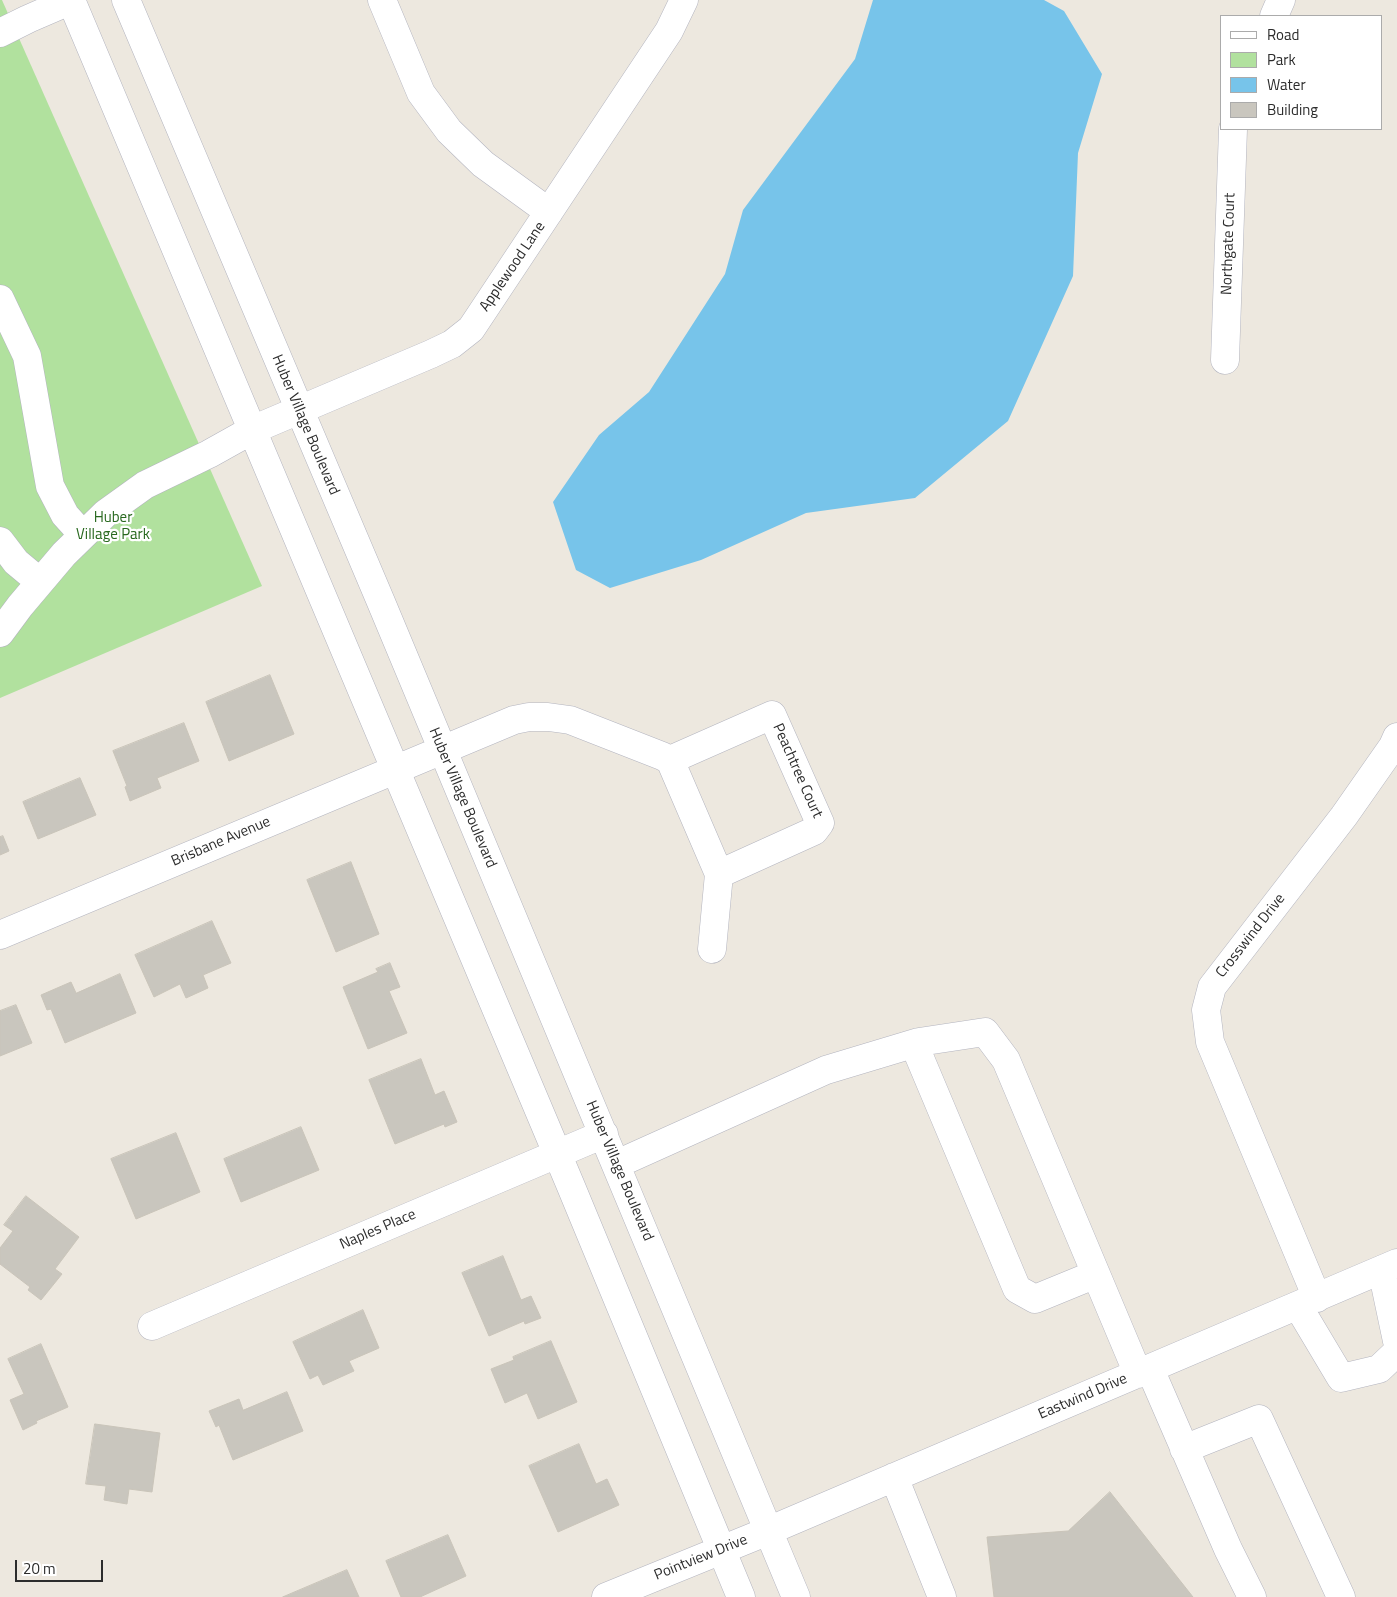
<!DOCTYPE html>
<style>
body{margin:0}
#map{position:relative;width:1397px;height:1597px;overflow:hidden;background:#ede8df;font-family:"Titillium Web",sans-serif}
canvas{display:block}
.legend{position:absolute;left:1220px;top:15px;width:162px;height:115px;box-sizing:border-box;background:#fff;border:1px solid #ababab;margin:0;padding:6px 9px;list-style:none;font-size:15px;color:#2c2c2c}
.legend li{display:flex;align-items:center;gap:10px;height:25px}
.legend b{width:25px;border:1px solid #ababab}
.scale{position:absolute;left:15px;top:1560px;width:88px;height:22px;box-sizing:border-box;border:2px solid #2c2c2c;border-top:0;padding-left:6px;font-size:15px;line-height:18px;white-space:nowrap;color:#2c2c2c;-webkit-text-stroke:4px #fff;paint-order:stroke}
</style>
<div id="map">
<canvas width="1397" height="1597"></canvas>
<ul class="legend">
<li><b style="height:6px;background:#fff"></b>Road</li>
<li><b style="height:14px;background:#b1e19e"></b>Park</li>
<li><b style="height:14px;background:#77c4ea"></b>Water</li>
<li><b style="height:14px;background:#c9c6be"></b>Building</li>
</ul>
<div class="scale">20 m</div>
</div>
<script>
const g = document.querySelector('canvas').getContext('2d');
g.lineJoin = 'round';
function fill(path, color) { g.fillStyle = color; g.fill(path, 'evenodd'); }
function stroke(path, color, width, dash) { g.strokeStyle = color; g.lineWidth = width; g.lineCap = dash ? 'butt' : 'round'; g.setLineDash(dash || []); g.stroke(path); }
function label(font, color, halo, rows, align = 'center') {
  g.font = font + ' "Titillium Web",sans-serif'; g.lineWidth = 4.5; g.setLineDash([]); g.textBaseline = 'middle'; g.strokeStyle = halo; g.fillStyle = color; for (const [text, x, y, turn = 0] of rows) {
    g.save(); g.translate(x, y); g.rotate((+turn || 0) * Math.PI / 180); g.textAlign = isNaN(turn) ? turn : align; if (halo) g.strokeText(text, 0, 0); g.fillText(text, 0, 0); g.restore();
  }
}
const green = new Path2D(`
 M0,0H2L262,586L0,698Z`);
const water = new Path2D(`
 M873,0H1044L1064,11L1102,74L1078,153L1073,276L1008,421L915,498L806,513L701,560L610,588L576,570L553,502L599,435L649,392L725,274L743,210L855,59Z`);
const building = new Path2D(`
 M270,675L294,734L229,761L206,702Z
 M184,723L199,761L157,778L161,788L130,801L125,787L127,786L113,751Z
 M80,778L96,815L38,839L23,802Z
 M3,836L9,851L0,855V837Z
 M351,862L379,934L336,952L307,880Z
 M212,921L231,963L203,975L208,988L186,998L180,984L154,997L135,955Z
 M390,963L400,987L389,991L407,1033L368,1049L343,987L378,972L376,969Z
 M120,974L136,1013L65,1043L51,1009L47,1010L41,995L71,982L76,993Z
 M16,1005L32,1043L0,1056V1011Z
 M421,1059L435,1095L444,1091L457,1122L445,1127L444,1124L395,1144L369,1080Z
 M301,1127L319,1170L241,1202L224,1159Z
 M176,1133L200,1192L136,1219L111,1159Z
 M26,1196L79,1237L55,1269L62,1274L41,1300L28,1290L30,1287L0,1264V1248L13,1231L4,1225Z
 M503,1256L521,1300L531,1296L541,1318L525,1324L524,1321L489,1336L462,1273Z
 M363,1310L379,1348L349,1361L354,1371L323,1385L318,1375L310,1379L293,1342Z
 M551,1341L577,1402L538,1419L527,1393L505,1403L491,1369L514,1360L513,1357Z
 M41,1344L68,1407L36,1421L37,1423L23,1430L10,1400L24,1394L8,1359Z
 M287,1392L303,1431L233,1460L219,1425L216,1427L209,1411L239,1399L243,1410Z
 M95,1424L160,1433L152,1492L129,1489L127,1504L104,1500L106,1486L86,1484Z
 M579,1444L596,1484L607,1479L619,1505L558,1532L529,1466Z
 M1110,1492L1193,1597H994L987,1537L1068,1531Z
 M448,1535L466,1576L420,1597H401L386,1561Z
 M347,1570L359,1597H283Z`);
const minor = new Path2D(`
 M71,0L570,1184L741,1597
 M126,0L381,602L796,1597
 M382,0L421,93L449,131L483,164L549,212
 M1274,16L1281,0
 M0,33L28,19L72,0
 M0,299L27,356L50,486L65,515L83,535
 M1225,360L1233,129
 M0,541L16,562L40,582
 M0,633L20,606L64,554L106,513L145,485L209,454L252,430L431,354L452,344L471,329L669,31L684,0
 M670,760L772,715L820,823L814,831L719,874
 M0,935L514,720L529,717H548L570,720L662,756L670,760L719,874L712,949
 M914,1044L1017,1289L1035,1299L1096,1274
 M617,1164L826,1070L919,1042L985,1032L1006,1060L1138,1374
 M1382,1270L1397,1341
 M1317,1298L1210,1042L1206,1010L1212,987L1344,816L1393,746L1397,737
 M1298,1306L1341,1378L1379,1369L1397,1352
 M152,1326L604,1134
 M1150,1369L1228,1549L1252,1597
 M1184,1449L1259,1419L1341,1597
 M894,1477L942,1597
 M606,1597L768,1531L1397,1263`);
const streetNames = [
 ["Northgate Court",1229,244,-88],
 ["Applewood Lane",513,267,-56],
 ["Huber Village Boulevard",305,425,67],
 ["Peachtree Court",797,771,66],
 ["Huber Village Boulevard",462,798,67],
 ["Brisbane Avenue",221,842,-23],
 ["Crosswind Drive",1251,936,-52],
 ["Huber Village Boulevard",619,1171,67],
 ["Naples Place",378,1230,-23],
 ["Eastwind Drive",1083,1397,-23],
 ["Pointview Drive",701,1558,-22]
];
const parkNames = [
 ["Huber",113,518],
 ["Village Park",113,535]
];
fill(green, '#b1e19e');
fill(water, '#77c4ea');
fill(building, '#c9c6be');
stroke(building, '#c9c4b9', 1);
stroke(minor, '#b3b4bf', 29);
stroke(minor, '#fff', 28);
label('15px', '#2c2c2c', '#fff', streetNames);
label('15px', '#28681e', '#fff', parkNames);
</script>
